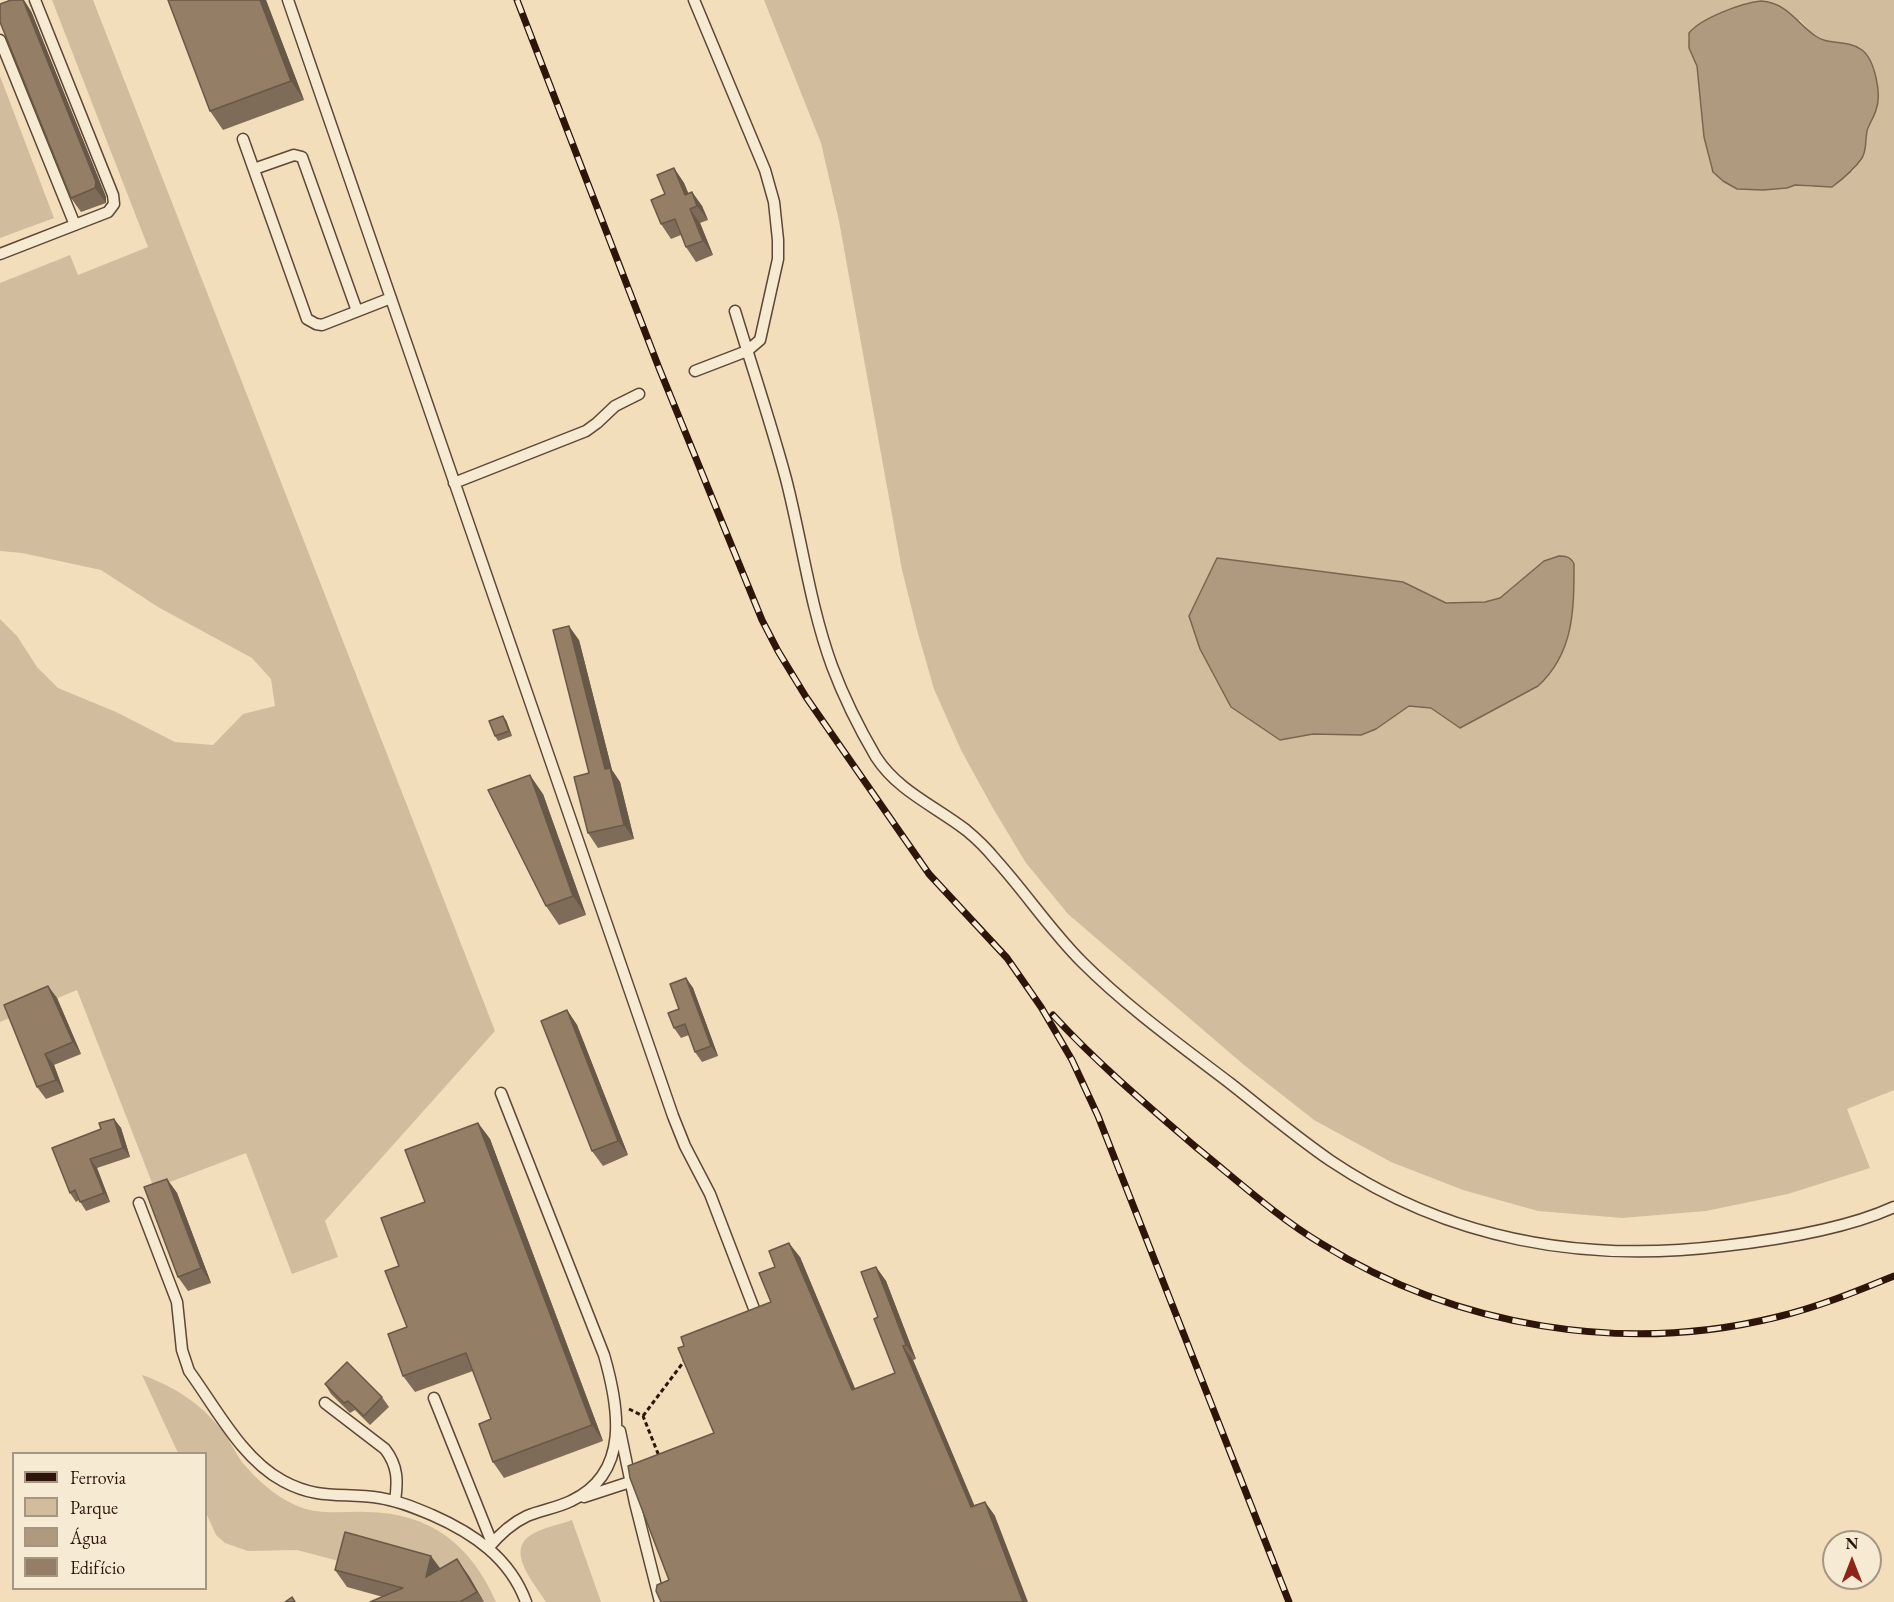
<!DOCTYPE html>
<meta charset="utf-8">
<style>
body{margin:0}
#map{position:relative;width:1894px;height:1602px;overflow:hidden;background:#f3debb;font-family:"EB Garamond",serif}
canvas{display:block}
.legend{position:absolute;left:12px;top:1452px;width:195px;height:138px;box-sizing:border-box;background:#f7ead3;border:2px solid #a69583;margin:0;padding:8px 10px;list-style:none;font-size:18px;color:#2d150a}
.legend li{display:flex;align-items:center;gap:12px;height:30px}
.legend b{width:30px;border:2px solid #a69583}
.north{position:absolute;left:1822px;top:1530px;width:60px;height:60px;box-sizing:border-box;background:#f7ead3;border:2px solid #a69583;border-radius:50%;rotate:0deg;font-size:16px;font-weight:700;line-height:24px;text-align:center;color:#2d150a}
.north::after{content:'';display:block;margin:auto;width:21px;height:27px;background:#8f2418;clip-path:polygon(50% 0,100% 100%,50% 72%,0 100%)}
</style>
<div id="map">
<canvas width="1894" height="1602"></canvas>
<ul class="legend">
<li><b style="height:8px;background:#2d150a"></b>Ferrovia</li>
<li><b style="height:16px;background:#d1bc9d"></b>Parque</li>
<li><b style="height:16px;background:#b09a7f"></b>Água</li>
<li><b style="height:16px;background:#947e66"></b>Edifício</li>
</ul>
<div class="north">N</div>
</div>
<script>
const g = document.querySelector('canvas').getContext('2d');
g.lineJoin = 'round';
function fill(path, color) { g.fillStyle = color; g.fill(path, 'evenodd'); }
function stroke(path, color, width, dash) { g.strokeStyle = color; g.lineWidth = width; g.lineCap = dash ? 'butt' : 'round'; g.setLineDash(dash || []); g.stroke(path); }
const green = new Path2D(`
 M52,0H93L495,1031L325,1221L338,1257L292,1274L246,1153L154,1188L77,990L0,1022V619L17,636L37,667L58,688L116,712L175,742L213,745L243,714L275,706L271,679L252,658L158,607L101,570L22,553L0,551V283L70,255L78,275L148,247Z
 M764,0H1894V1090L1847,1109L1870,1168L1788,1194L1706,1211L1622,1218L1538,1211L1463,1190L1391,1162L1314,1120L1244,1065L1068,914L1026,863L994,810L961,750L934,689L917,630L902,570L839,221L821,143ZM1800,20L1813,34L1825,41L1851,44L1862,50L1874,68L1877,108L1867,130L1863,157L1853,171L1813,187L1794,185L1787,188L1750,190L1711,168L1704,137L1697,66L1688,39L1689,33L1693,27ZM1559,556L1574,564L1573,611L1567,641L1487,712L1460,727L1431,708L1409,706L1361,735L1313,734L1280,740L1266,729L1403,582L1446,603L1485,602L1500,598L1544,561Z
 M0,76L54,218L0,238Z
 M142,1375C173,1386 199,1402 220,1428C229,1438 234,1451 242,1462C256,1479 275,1496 295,1505C319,1516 342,1511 367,1512C431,1513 471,1545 496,1602H484L469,1576L445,1589L297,1550L248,1551L225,1543L216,1535L206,1513V1454L178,1453Z
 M572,1520L601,1602H546C536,1585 507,1554 528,1537C539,1528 559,1525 572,1520Z`);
const water = new Path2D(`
 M1761,1C1787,3 1795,21 1814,35C1828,46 1847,39 1862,50C1875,60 1882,95 1876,110C1874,117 1869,124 1867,131C1865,140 1867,150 1862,158C1854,170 1844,178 1832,187L1795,185L1787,188L1763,190L1737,189L1723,181L1713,172L1704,137L1697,66L1689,48V33C1701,18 1742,3 1761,1Z
 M1559,556C1566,556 1571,557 1574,564C1574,610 1574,653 1538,686L1460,728L1431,708L1409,706L1376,729L1361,735L1313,734L1280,740L1231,707L1200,649L1189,616L1217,558L1403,582L1446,603L1485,602L1500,598L1544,561Z`);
const path = new Path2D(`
 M629,1409L643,1416L659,1456
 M643,1416L685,1360`);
const lane = new Path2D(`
 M288,0L673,1116L685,1146L710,1194L758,1319
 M694,0L765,170L774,202L778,240V259L760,340L747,351L695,371
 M0,40L75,225
 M243,139L307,319L316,324L322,325L391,298
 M254,169L294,155L302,157L357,311
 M0,254L108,212L114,204L113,195L35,0
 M735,311C752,367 771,423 786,479C802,541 810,606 832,666C844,698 859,728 876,757C898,791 935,806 966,830C977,839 987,849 996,860C1026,893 1050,930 1082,962C1128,1008 1180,1045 1231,1084C1264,1110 1296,1137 1331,1161C1449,1240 1584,1263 1723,1246C1776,1240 1846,1229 1894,1207
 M454,483L586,431L597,423L615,406L639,394
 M139,1203L177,1302L182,1350L189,1371C216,1408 242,1459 283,1481C320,1501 343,1492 380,1498C399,1501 415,1508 432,1515C473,1533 510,1558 526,1602
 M434,1398L492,1543
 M325,1403L385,1449C398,1466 398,1481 395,1501
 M620,1431L635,1503L660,1602
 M584,1497L630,1482
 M488,1548C499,1535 512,1523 527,1516C541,1510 557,1508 571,1501C631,1473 619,1407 604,1355L501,1093`);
const rail = new Path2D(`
 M517,0L659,368L762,620L778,651L806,697L929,874L1007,958L1041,1007L1072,1060L1098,1116L1289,1602
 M1053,1015C1098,1064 1147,1105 1197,1148C1238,1181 1277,1217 1322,1244C1456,1327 1624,1355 1777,1317C1818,1307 1855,1292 1894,1276`);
const wall = new Path2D(`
 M266,0L304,100L223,130L210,111Z
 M31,11L106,197V203L81,212L71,198Z
 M674,168L684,183L688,193L692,192L702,206L708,220L700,223L713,255L696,262L686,247L681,235L671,239L661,224L665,194Z
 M579,640L612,770L620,782L634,839L598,848L588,833L589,773Z
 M506,720L512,736L498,741L495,736Z
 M543,794L586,915L559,925L546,906Z
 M686,978L693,988L718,1056L702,1062L695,1052L689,1035L681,1038L674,1028Z
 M48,986L57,998L81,1054L54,1065L64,1092L46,1099L37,1087Z
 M567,1010L577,1025L628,1155L603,1166L592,1151Z
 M114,1119L121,1128L130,1157L97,1168L110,1202L86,1211L79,1200L76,1202L70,1193Z
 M478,1123L490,1139L603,1441L504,1478L493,1462L491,1419L473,1371L415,1392L403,1376L407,1327L425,1202Z
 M167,1179L177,1193L211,1283L188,1291L178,1277Z
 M800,1257L855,1389L895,1373L876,1267L886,1281L916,1359L913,1360L974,1505L985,1502L995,1516L669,1580L714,1433L771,1302Z
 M325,1384L382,1397L389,1407L370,1425L355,1410L350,1413L331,1394Z
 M440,1568L469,1576L484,1602H370L383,1597L347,1587L335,1570Z`);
const shadedWall = new Path2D(`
 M23,0H24L31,11L106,197V203L95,188Z
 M260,0H266L304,100L291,81Z
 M674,168L684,183L695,209L685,195Z
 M692,192L702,206L708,220L697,206Z
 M690,209L700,223L713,255L703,241Z
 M569,626L579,640L612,770L620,782L634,839L624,825L605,769Z
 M503,716L506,720L512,736L509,731Z
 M530,775L543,794L586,915L573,896Z
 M686,978L693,988L718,1056L711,1046Z
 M48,986L57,998L81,1054L73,1042Z
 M567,1010L577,1025L628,1155L618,1141Z
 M45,1054L54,1065L64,1092L56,1080Z
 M114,1119L121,1128L130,1157L123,1148Z
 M478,1123L490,1139L603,1441L592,1425Z
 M90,1159L97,1168L110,1202L104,1193Z
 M167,1179L177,1193L211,1283L201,1268Z
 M789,1243L800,1257L862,1405L852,1390Z
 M876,1267L886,1281L916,1359L906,1345Z
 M903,1346L913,1360L981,1521L971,1507Z
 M985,1502L995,1516L1028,1602H1023Z
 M431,1556L443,1572L426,1577Z
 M457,1559L469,1576L484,1602L477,1592Z`);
const building = new Path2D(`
 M11,0H23L96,182L95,188L71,198L0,22V4Z
 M168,0H260L291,81L210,111Z
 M674,168L685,195L692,192L697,206L690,209L703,241L686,247L675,219L661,224L651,200L665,194L657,175Z
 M569,626L605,769L610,768L624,825L588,833L574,777L589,773L553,630Z
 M503,716L509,731L495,736L489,721Z
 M530,775L573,896L546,906L488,790Z
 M686,978L711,1046L695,1052L685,1024L674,1028L668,1013L679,1009L670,984Z
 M48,986L73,1042L45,1054L56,1080L37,1087L4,1005Z
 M567,1010L618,1141L592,1151L541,1021Z
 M114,1119L123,1148L90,1159L104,1193L80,1202L75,1190L70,1193L52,1148L101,1129L99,1123Z
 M478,1123L592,1425L493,1462L479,1424L491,1419L466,1353L403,1376L388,1334L407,1327L385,1271L399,1266L381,1218L425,1202L405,1150Z
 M167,1179L201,1268L178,1277L144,1187Z
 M789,1243L852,1390L895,1373L874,1319L878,1317L861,1272L876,1267L906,1345L903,1346L971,1507L985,1502L1023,1602H661L656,1591L657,1585L669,1580L630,1478L628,1466L714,1433L678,1348L684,1346L681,1337L771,1302L759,1273L775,1267L769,1251Z
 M347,1362L382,1397L364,1416L348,1401L344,1403L325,1384Z
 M345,1532L431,1556L426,1577L457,1559L477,1592L460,1602H370L403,1588L335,1570Z
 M292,1597L295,1602H285Z`);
fill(green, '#d1bc9d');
fill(water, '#b09a7f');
stroke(water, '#7c6550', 1.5);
stroke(lane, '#5e4736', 13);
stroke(path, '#2d150a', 3, [4.5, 3]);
stroke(lane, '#f7ead3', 10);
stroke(rail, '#2d150a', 7);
stroke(rail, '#f7ead3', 4.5, [14]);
fill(wall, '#7f6c58');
fill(shadedWall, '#685847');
fill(building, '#947e66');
stroke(building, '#685847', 1.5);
</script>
